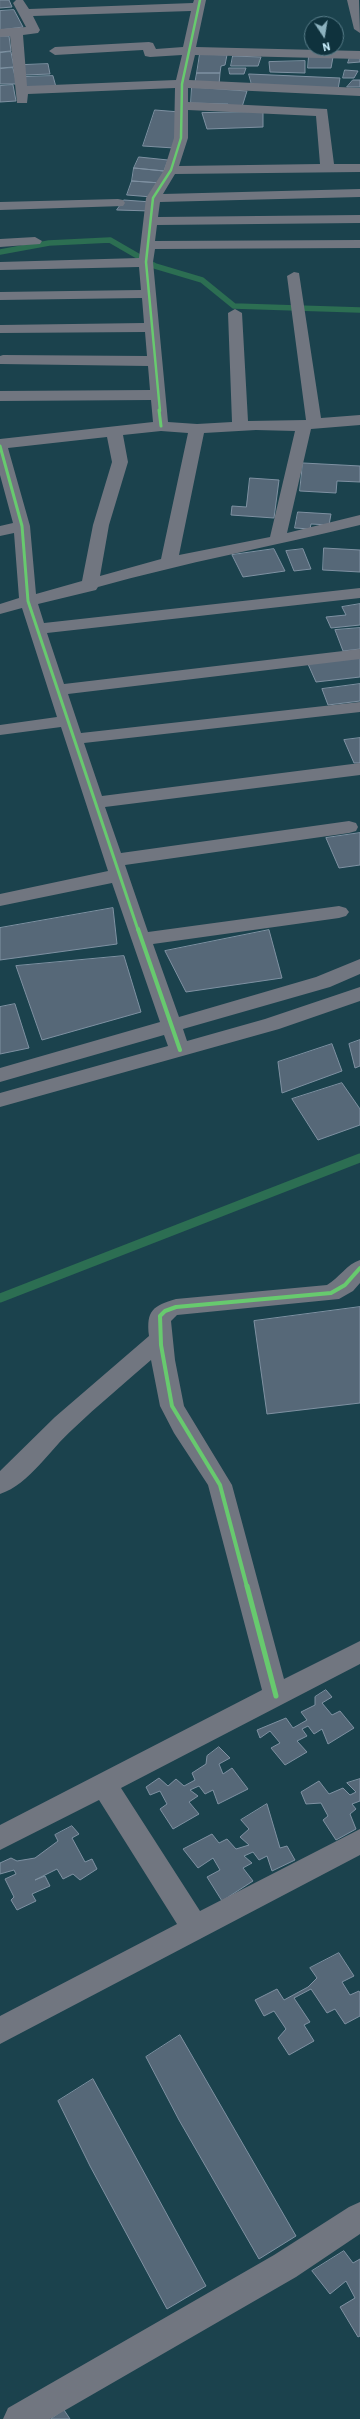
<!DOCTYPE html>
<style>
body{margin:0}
#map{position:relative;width:360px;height:2419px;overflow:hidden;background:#1b424d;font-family:Barlow,sans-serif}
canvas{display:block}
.north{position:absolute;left:304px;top:16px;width:40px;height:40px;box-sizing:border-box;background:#0f323d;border:1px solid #597e8a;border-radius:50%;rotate:168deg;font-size:11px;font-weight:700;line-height:16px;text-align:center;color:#c9effd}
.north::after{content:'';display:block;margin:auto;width:14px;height:18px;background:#8cb2bf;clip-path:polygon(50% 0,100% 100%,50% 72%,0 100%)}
</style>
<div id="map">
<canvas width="360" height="2419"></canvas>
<div class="north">N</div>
</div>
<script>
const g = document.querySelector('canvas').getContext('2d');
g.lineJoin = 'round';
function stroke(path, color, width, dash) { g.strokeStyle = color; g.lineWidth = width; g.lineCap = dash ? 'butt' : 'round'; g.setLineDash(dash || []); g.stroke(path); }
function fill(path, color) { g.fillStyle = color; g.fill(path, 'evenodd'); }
const streamFar1 = new Path2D(`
 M0,252L49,243L110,240L155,266L202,280L234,306L360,310`);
const stream = new Path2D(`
 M0,1298L360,1158`);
const building = new Path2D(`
 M0,0H9L12,7L0,8Z
 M14,10L23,27L0,30V11Z
 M0,36H9L11,51L0,52Z
 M11,52L14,67L0,68V53Z
 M200,54L227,55L225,65L221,66L220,73H197Z
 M233,56L261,57L258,66H231Z
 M309,56L333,57L331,68H308Z
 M350,57H360V62L348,63Z
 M305,61V73L270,72L269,62Z
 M48,64L50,74L25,75L23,65Z
 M13,68L17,84H0V69Z
 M229,68H246L244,74H230Z
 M345,70L358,71L354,78H343Z
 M197,73H220L219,85L195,84Z
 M249,74L340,78L338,89L252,85Z
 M53,76L56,87L25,89L22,77Z
 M353,80H360V87H347Z
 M13,85L16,101L0,102V86Z
 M192,87L247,91L242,107H228V104L191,103Z
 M155,110L180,112L174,148L143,146Z
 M263,112V127L207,129L202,113Z
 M139,157L168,160L164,171L134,168Z
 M134,168L164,171L161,183L132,181Z
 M132,181L161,183L152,197L127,195Z
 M124,200L151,202V211L117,210Z
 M303,463L360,466V482L337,481L336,493L300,491Z
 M250,478L279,480L274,518L231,515L232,506L246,507Z
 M298,512L331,514L329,525L311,524L310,529L295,528Z
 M324,548L360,550V572L323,570Z
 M274,549L285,571L243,577L232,555Z
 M303,549L311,569L294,571L286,551Z
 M360,604V625L331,628L326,617L346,615L342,607Z
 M360,628V649L343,651L335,630Z
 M360,658V677L316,682L308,664Z
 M360,684V701L328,705L322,689Z
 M360,738V763H354L344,740Z
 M360,833V865L339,868L326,838Z
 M113,908L117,944L0,960V928Z
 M269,930L282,978L186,992L165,951Z
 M124,956L141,1012L42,1040L16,966Z
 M15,1004L29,1048L0,1054V1007Z
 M360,1040V1066L355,1068L349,1044Z
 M332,1044L342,1071L282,1093L278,1062Z
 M342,1083L360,1109V1125L318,1140L292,1099Z
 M360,1307V1403L267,1414L254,1321Z
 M326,1690L332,1697L322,1703L332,1715L340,1711L354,1728L328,1744L322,1729L314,1734L308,1726L302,1729L307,1736L297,1741L307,1752L285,1765L271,1748L280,1743L270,1731L260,1738L257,1730L286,1718L293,1728L307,1720L301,1712L315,1705V1697Z
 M219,1747L230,1758L219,1764L223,1774L232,1768L248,1789L218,1804L213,1790L205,1794L199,1786L190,1790L198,1796L189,1802L199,1814L173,1829L160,1809L167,1804L160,1791L150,1795L146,1787L159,1778L168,1786L176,1779L184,1786L195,1780L192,1773L206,1764L207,1756Z
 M360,1779V1801L352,1804L356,1809L350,1814L356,1829L336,1840L323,1820L328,1816L321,1803L306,1804L301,1792L319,1781L329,1794L343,1788L350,1795L356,1792L347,1783Z
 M267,1804L280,1848L287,1846L295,1860L272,1871L267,1856L259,1860L253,1852L244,1856L252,1863L243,1868L253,1881L222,1901L207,1877L220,1870L213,1858L198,1868L183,1849L212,1834L219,1843L227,1839L236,1849L249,1845L240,1837L249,1829L241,1820Z
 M72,1826L79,1834L72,1838L85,1862L92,1859L97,1869L80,1880L73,1874L63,1879L57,1869L35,1880L45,1876L50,1886L32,1894L36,1901L17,1910L11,1900L14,1897L5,1879L16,1874L14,1870L0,1874V1863L11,1858L17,1861L35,1858L58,1841L55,1835Z
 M339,1953L354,1976L342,1982L350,1995L359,1991L360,1993V2016L345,2024L335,2009L327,2013L311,1989L294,1998L310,2022L304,2025L314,2041L289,2055L278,2038L286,2029L274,2011L264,2016L255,2000L277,1989L284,2000L308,1987L317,1978L310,1968Z
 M180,2035L296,2236L259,2259L179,2120L146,2057Z
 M93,2079L206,2286L167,2309L90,2166L58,2101Z
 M344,2251L353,2263L360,2259V2336L358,2337L340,2307L355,2298L346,2281L330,2294L312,2271Z
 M64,2410L70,2419H51Z`);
const minor = new Path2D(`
 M16,0H23L29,9L193,3L194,0H206L196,47L360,51V59L195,55L189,80L360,88V96L188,88V102L327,109L334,164H360V172L175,174L163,194L360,189V197L160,202L158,217L360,215V223L157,225L155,241L360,240V248L155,249L153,262L168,422L197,424L232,422L228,313L235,309L242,313L248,421L306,420L287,276L294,272L299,273L321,418L360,415V425L311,429L287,533L360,515V525C273,546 184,563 98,587L96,590L38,604L44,623L360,588V598L47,633L64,684L360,649V659L68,694L81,733L360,702V712L84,743L102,796L360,763V775L105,807L121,853L349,821L356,823L358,827L356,831L349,833L125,865L148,932L339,906L346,908L349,912L346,916L339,918L153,944L179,1017L316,977L360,959V974L330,987L183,1029L187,1041L265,1019L360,987V1001L279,1029L0,1107V1093L168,1046L164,1035L0,1082V1068L160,1022L112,883L0,906V894L108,871L61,727L0,735V725L57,717L22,608L0,614V604L19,598L14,533L0,536V526L13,523L0,475V439L153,422L151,400L0,401V391L150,390L148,366L0,364V356L3,355L147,356L145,332L0,333V325L144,323L142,298L0,300V292L141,290L139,267L0,270V262L139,258L146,198L164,170L174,138L175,88L28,94L27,103H17L10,36L0,37V29L26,27L13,3ZM191,11L183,47L156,49L153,43L149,42L55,47L49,51L55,55L143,50L145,56L150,57L182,55L176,80L27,86L23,35L38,33L40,30L33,16ZM188,110L316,116L320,164L179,166L188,138ZM256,430L295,431L270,537L179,555L204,433ZM161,431L188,433L161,559L100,576L109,525L128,462L123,435ZM107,437L112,462L93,525L82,581L36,594L30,526L8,448Z
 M347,0H359L360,33L354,29Z
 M118,199L123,200L125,203L123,206L0,210V202Z
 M35,237L42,241L40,244L0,247V239Z
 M360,1260V1283L353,1291L339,1299L177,1315L171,1321L175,1360L184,1406L232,1485L284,1679L360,1641V1664L121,1788L200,1911L360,1829V1855L0,2044V2016L177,1924L99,1800L0,1850V1825L262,1690L208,1485L174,1433L160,1406L151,1360C125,1383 98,1405 73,1429C50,1449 30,1484 0,1494V1471L55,1417L149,1336C146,1310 153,1306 176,1299L327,1285C339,1278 347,1264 360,1260Z
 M360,2202V2234L296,2277L50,2419H3L8,2408L274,2255L349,2207Z`);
const cyclewayFar3 = new Path2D(`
 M160,411L146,262L153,198L171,170L181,138L182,84L200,0`);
const cyclewayFar2 = new Path2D(`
 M159,410L161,426
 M0,446L22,526L28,601L138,930`);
const cyclewayFar1 = new Path2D(`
 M138,929L180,1050
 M247,1587L220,1485L172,1406L161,1345L160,1316L165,1311L176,1307L331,1293L345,1285L360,1268`);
const cycleway = new Path2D(`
 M247,1586L276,1696`);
stroke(streamFar1, '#2c6e52', 5.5);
stroke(stream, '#2c6e52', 9);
fill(building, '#566878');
stroke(building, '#7f91a2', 1);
fill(minor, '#717680');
stroke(cyclewayFar3, '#67ca6e', 2.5);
stroke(cyclewayFar2, '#67ca6e', 3);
stroke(cyclewayFar1, '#67ca6e', 4);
stroke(cycleway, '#67ca6e', 5);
</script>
